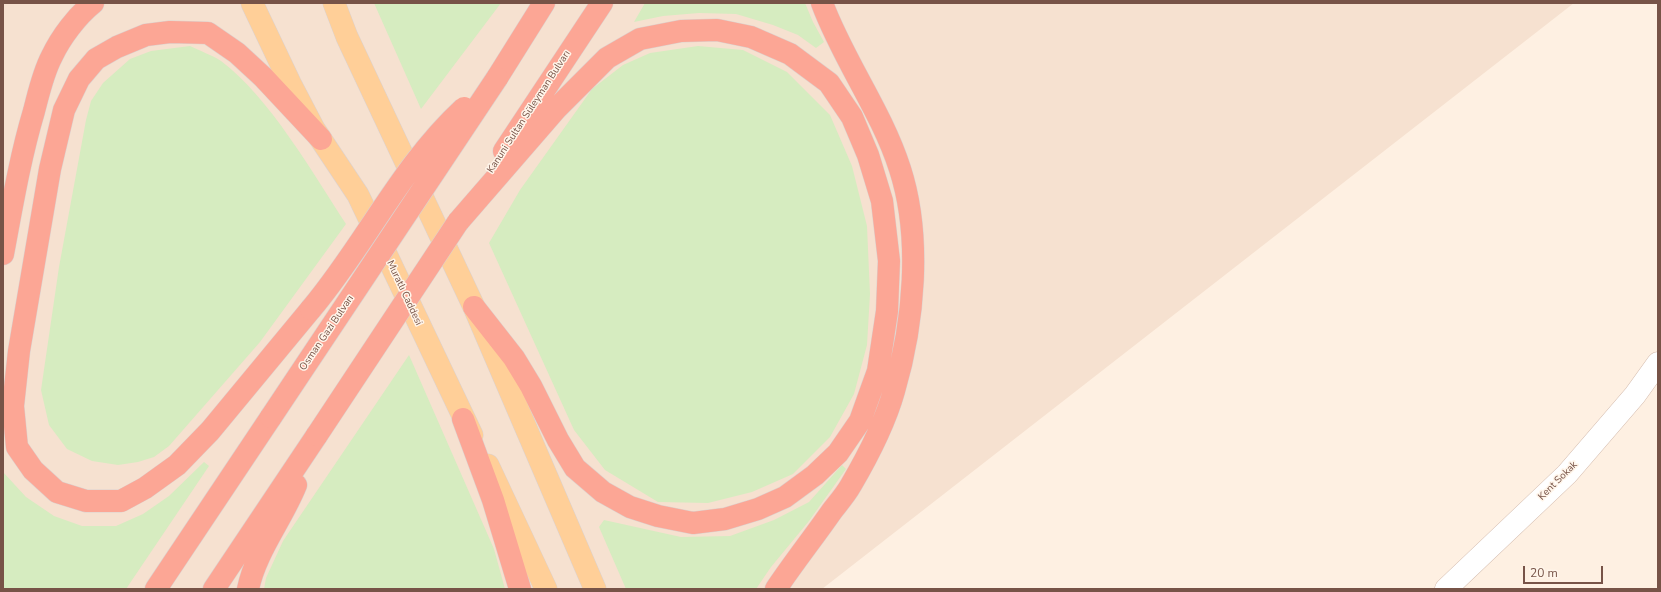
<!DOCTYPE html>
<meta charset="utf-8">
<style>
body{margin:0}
#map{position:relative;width:1661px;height:592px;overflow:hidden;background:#fef0e2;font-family:"Nunito Sans",sans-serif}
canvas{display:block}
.frame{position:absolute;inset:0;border:4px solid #775347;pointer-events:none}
.scale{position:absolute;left:1523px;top:566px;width:80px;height:18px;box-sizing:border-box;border:2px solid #775347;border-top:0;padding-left:5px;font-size:12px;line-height:14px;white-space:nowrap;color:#775347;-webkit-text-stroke:3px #fff5ea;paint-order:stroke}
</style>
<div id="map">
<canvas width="1661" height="592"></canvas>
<div class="frame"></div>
<div class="scale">20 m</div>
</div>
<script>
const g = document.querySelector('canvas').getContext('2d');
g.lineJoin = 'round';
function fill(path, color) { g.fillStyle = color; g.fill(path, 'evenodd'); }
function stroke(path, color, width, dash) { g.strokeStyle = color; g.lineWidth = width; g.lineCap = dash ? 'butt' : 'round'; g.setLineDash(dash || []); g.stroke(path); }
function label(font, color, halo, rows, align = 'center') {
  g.font = font + ' "Nunito Sans",sans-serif'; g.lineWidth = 3; g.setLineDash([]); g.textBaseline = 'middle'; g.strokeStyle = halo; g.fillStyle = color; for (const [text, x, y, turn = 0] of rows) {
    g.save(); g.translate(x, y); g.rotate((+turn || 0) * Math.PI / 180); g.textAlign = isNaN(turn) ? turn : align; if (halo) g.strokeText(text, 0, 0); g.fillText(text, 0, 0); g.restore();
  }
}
const residential = new Path2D(`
 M3,3H1574L822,589H3Z`);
const green = new Path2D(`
 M374,3H501L421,109Z
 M645,3H805L813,22L824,42L816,48L798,35L773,25L736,14L699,13L663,16L634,22Z
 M190,46C200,51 212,55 221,61C270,98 312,172 346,224L260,342L169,446L154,457L138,462L118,465L92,461L67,449L49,425L41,390L59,267L86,120L91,101L103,83L130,59L151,51Z
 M698,46L743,50L787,72L830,115L852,166L867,226L870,294L867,345L854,394L830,437L793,474L752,492L708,503L658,502L605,470L574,430L489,243L520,190L592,89L623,65L650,53Z
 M409,355L494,549L505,589H264L266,578L283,541Z
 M204,462L209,466L126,589H3V472L26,497L54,516L82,526H116L143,514L169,496Z
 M842,465L846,469L809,521L771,567L756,589H626L599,527L604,520L681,537L730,536L774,520L809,502Z`);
const minor = new Path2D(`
 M1446,589L1567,474L1635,395L1658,363`);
const major = new Path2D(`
 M252,3L290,83L314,129L358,195L472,435
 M334,3L347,37L474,307L595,589
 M488,465L546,589`);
const highway = new Path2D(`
 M497,78L544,3
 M504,151L602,3
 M458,222L556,109L607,58L640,39L681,31L717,30L751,37L790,54L829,83L852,117L868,155L882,201L889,261L887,311L878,371L860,421L838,453L815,475L785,497L758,509L725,519L693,523L658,516L630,507L603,492L575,468L558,440L531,386L514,358L474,307
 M3,254C12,206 20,158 34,111C39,92 43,73 52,56C61,37 77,16 93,3
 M311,309L210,431L177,465L145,488L121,501H86L57,492L33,470L17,447L13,406L19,351L50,169L64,110L79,79L96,59L117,47L146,35L170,32L208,33L237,53L263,77L321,139
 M463,419L493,500L520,589
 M156,589L271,417
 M214,589L317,435
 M248,589C256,551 282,520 296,485
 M776,589C794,562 814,537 832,511C839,502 846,494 851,485C868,456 885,423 894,391C914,323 922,237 900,169C881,110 843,60 822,3`);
const highwayBridge = new Path2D(`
 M311,309C365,245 401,166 464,108
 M271,417L497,78
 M317,435L458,222`);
const streetNames = [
 ["Kanuni Sultan Süleyman Bulvarı",529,112,-57],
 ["Muratlı Caddesi",404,293,65],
 ["Osman Gazi Bulvarı",327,333,-56],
 ["Kent Sokak",1558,481,-45]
];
fill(residential, '#f6e1d0');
fill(green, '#d6ecc0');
stroke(minor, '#d2b9ab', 23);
stroke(major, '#dcd2cf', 23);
stroke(highway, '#dcd2cf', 23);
stroke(minor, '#fff', 22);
stroke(major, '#ffcf98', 22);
stroke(highway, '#fca695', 22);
stroke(highwayBridge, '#dcd2cf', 23, []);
stroke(highwayBridge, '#fca695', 22);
label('10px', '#775347', '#fff5ea', streetNames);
</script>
